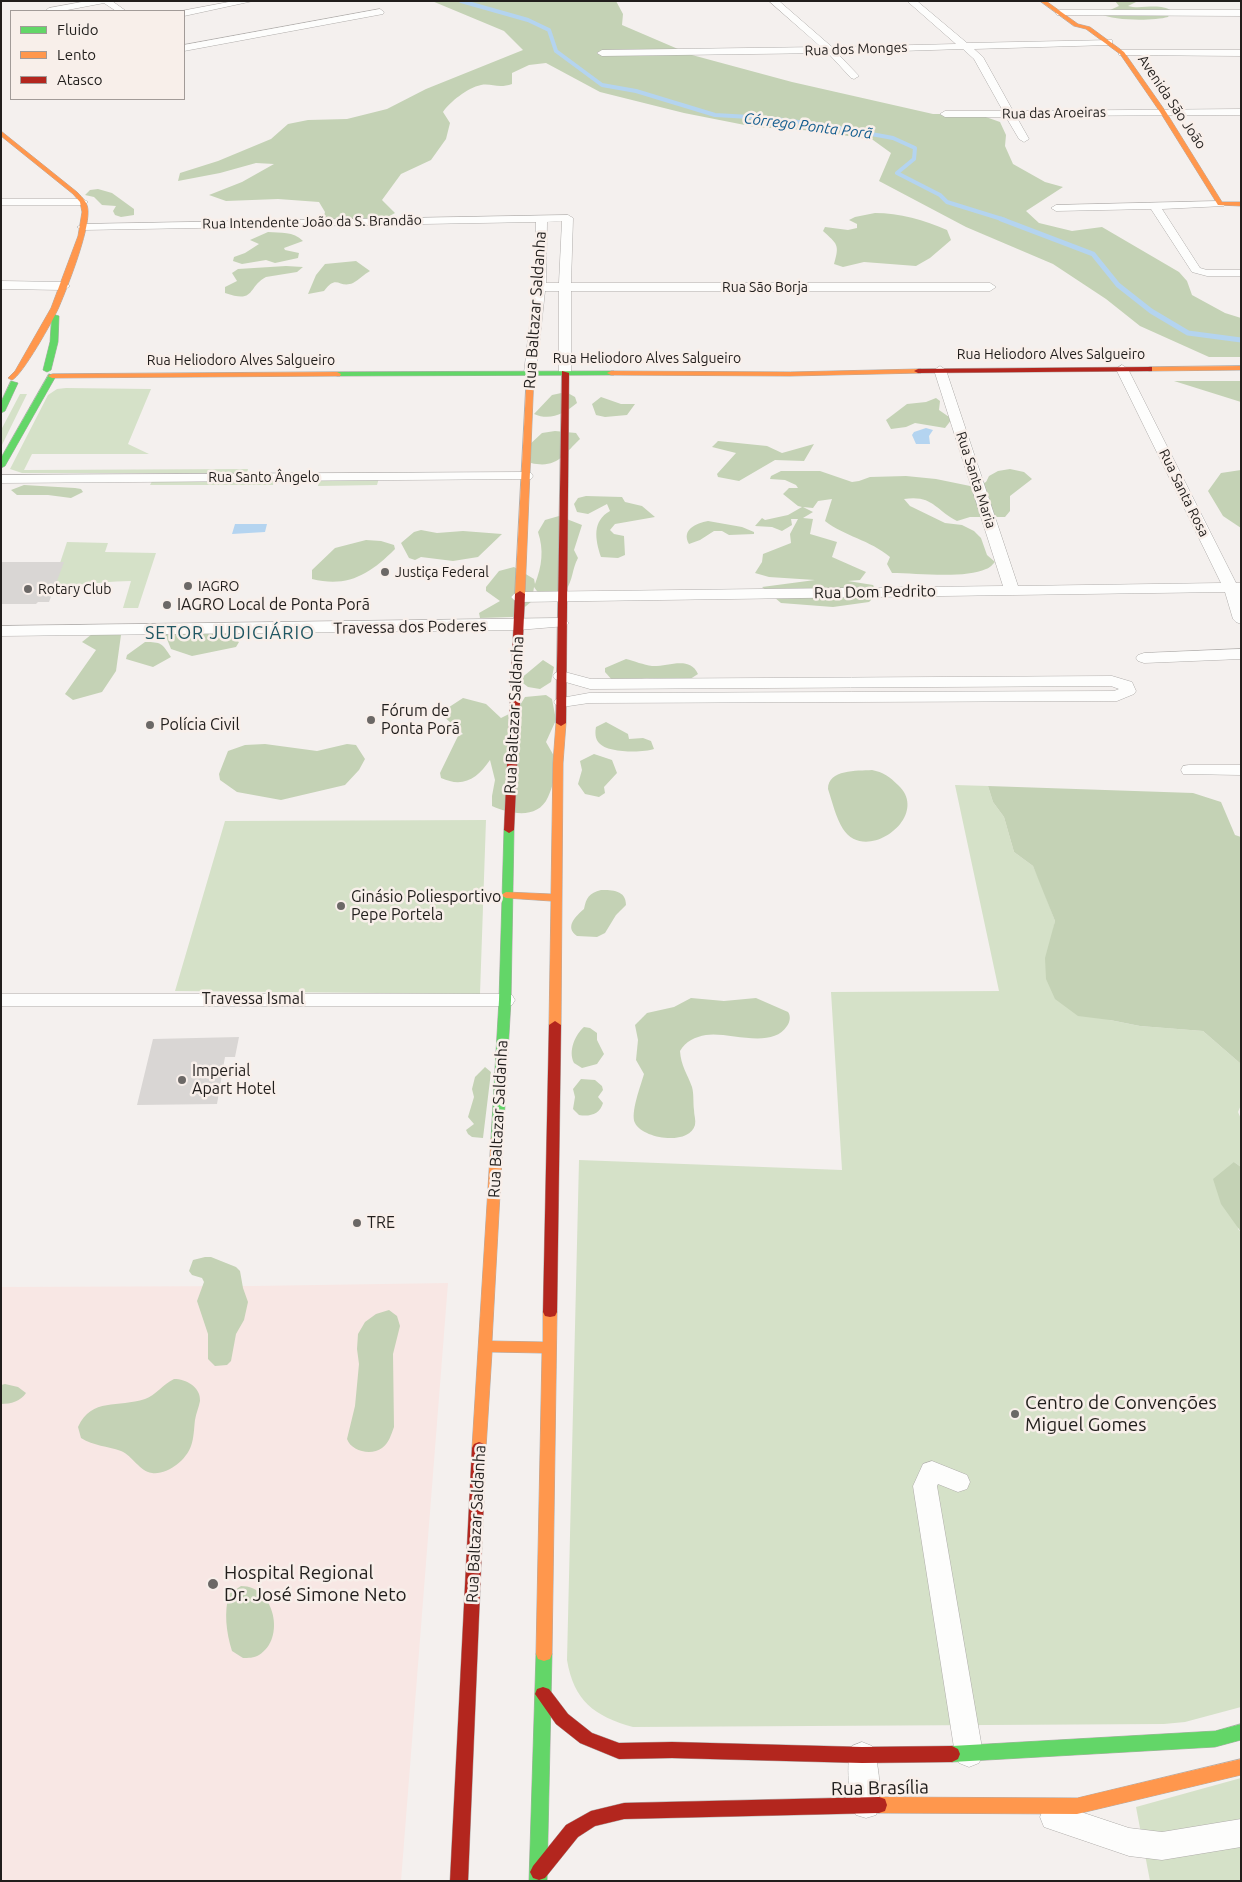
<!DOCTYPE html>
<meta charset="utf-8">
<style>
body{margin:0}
#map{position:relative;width:1242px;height:1882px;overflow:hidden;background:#f4f0ee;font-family:Ubuntu,sans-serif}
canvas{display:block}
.frame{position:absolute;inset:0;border:2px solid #211e1c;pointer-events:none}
.legend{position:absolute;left:10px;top:10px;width:175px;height:90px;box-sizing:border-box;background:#f8efea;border:1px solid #a29b98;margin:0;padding:6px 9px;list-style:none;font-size:15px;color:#211e1c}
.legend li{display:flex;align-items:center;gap:10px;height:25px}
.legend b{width:25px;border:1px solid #a29b98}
</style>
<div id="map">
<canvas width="1242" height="1882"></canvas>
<div class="frame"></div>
<ul class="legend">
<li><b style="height:6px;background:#63d668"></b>Fluido</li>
<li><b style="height:6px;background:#ff974d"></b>Lento</li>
<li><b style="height:6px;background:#b3261e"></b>Atasco</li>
</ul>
</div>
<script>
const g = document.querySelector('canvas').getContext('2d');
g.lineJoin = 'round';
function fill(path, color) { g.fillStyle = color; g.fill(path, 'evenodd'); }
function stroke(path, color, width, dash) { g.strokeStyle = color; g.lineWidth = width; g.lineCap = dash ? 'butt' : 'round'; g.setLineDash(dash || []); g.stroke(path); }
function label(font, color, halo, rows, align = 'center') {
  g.font = font + ' Ubuntu,sans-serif'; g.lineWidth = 5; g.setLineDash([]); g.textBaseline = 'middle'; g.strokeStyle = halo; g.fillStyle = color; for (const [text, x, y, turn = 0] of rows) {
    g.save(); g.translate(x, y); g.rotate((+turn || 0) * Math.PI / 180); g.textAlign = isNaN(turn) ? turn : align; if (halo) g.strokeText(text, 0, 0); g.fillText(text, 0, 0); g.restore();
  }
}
const medical = new Path2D(`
 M448,1283L401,1881H1V1287L252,1286Z`);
const green = new Path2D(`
 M66,388L151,389L128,444L149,454H32L24,470L248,469L247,473H22L10,469L48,395L57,389Z
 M20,394H27L1,447V430Z
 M320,478H379L377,485L318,486Z
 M153,479H275L273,485H150Z
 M67,542L108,543L105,552L156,553L138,608H123L131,581C111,581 92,584 72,585L68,594L53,593L55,578Z
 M955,785L988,786L993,802L1004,817L1014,852L1033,866L1041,884L1055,921L1051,940L1110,1020L1140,1026L1203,1031L1241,1064V1105L1238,1112L1241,1119V1167L1234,1162L1238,1229L1241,1232V1707L1185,1722L1164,1724L633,1727C594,1716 574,1701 567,1660L579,1160L842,1170L831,992L999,991Z
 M486,820L480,994L175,991L225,821Z
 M1241,1778V1881H1150L1136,1807Z`);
const forest = new Path2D(`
 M432,1H616L623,14L622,25L692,55L792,82L933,114H964L983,116L1000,122L1006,135L1005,146L1013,164L1045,182L1063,187L1026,211L1039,223L1072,231L1102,227L1179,272L1187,281L1192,295L1225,313L1241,318V357H1209L1140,326L1106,299L1053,264L966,227L879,181L891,153L873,140L817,131L755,127L684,113L600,92L546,63L529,65L512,73V84C498,89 492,83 481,85C467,88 450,102 443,112L450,123L446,139L431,160L401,174L382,200L395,213L382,220L322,223L325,212L319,202L278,199L226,201L209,195L242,182L274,164L256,163L220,173L178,181L180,173L218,161L271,139L288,124L308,120L347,119L387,109L426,89L523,50L504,31Z
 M1115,1H1138L1128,6C1141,10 1159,2 1172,11L1168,17C1154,21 1113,21 1101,14L1119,6Z
 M98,189L112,193L134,209V215L121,217L115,215L113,211L116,206L102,205L94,197L85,195L90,190Z
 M875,213C899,213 925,220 947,230L951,240L930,258L916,266L864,262L843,267L834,264C840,244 837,244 823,231L825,227L848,230L857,228V224L849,220L855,217Z
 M268,232C281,233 293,231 303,241L284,248L285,250L299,253L298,258L275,263L266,260L242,264L233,261L234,257L245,253L259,244L250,240Z
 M356,261L370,271C364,274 359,280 353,283C339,289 337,273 324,291L308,294L316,275L325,264Z
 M286,266L303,267L297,272L266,277C247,287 256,304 225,293V287L237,281L232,273L238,269Z
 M1174,381H1241V402Z
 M566,392L575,397L577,403C564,414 550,421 534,414L552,395Z
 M601,397L621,404H635L627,415L605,417L596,415L592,404Z
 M936,398L940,401L939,410L952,419L945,428L915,423L906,427L891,429L886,420L907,404L926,402Z
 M555,431L576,433L580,439C563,455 557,469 531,463L528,446L542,433Z
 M718,441L767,446L782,453L814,444L804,461L775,460L739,481L718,477L717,474L736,453L712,447Z
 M1010,469L1024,472L1032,479L1010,496V511L1005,517H970L957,521C934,509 933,495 904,499L910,506L945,523L962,525L974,531L981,538L987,555L995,562C993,564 990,568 986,569C965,579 916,573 892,573L887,564L890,557C870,540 844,536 825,521L832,499L818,501L813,508L803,507L813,512L803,518L813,519L810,534L837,542L832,557L866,572L860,580L848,581L873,585L878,593L869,602L833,607L781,603L762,587L815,580L769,577L755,573L762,562L763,554L791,543L790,534L798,519H791L792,525L782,531L772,527L755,526L762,518L765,520L788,515L802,507L798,506L783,494L789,488H798L796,485L785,480L770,479L771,476L781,471H820L852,482L859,481L870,477L906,476L936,479L975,487L986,482L989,476L998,471Z
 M1241,470V528L1223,516L1208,491L1221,473Z
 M24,485L75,488L81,489L83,492L71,498L48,495H17L11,490Z
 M586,496L622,497L625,502L642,506L655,517L615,524L610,530L614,534L624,536L625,555L618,558L601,557C595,539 592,521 610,511L607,504L588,514L577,512L574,504L578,498Z
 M559,516L582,525L574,550L578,558C572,569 573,580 566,590L539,594L534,587L532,601L513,617L480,618L479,613L500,601L486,591V587L499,571L514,567L534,579L535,584C542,566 544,550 538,532L545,520Z
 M708,521L742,527L754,532V534L729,535L722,531H714L700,540L689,544C681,530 696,523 708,521Z
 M421,530L437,533L463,531L502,534L478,557L453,561L421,557L415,560L409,558L401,543L414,532Z
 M366,540L381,541L394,545L395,549C370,574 348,588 312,579V570L335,548Z
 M220,628L239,642L236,647L192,656L171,649L167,639L156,634Z
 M110,629L121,635L116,671L102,692L73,700L65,694L96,650L82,642L92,634Z
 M145,642C161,642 162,643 171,657L153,667L126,659L127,655Z
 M626,659C634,661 644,665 652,666C667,667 690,655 698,674L687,681L646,678L639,680L613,681L605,672V668Z
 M543,660L554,667L551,682L540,689L528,687L519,680Z
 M546,695L552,699L556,720L546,742L558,763C555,774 553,787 548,797C538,820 510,814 492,806V796L495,780L490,760C477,779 463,788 441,778L440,773L458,736L463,734L440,713L463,698L486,704L501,718L517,710L525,697Z
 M606,722L628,734L629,739L643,738L651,741L654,749C643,753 607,753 599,743C595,739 595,732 596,727Z
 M265,744L317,751L347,744L356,745L365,759L359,770L345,785L281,800L237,792L220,780L219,774L228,751L245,745Z
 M594,754L612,760L617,773L604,787L605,793L599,797L585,794L578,784L582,770L580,761Z
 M872,770C883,772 890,777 898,785C932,816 866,865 843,829C836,818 832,801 828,789C828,769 857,771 872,770Z
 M988,786L1193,793L1221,802L1235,835L1241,837V1064L1203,1031L1140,1026L1110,1020L1078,1016L1055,999L1046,979L1045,958L1055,921L1033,866L1014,852L1004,817L993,802Z
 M601,890C612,890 626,890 626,905L616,915L605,933L597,937L577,936C564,927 576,916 584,909C586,898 589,893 601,890Z
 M691,998L724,1001L756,998L788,1012C791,1016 790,1022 787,1026C772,1050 727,1031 706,1035C695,1037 686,1041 680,1051C681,1066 687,1073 692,1087C694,1094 693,1102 694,1110C694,1115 696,1120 695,1125C689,1146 643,1139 635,1123C630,1113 641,1085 644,1074L636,1060L638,1040L635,1025L647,1013L674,1007Z
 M584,1027L590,1028L597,1033V1040L604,1054L597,1064L582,1068L574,1063C568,1051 575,1035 584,1027Z
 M485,1067L491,1072L483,1138L472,1137L468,1134L466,1130L474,1124L468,1117L474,1097L472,1089L475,1077Z
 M581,1079L595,1080L602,1086L603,1090L598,1097L603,1103C600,1114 590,1117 579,1115L573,1109L575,1097L573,1089Z
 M1234,1162L1241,1167V1232L1221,1204L1213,1179Z
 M205,1257H211L236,1267L240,1271L243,1288L248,1302L244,1320L236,1334L231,1361L227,1365L215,1366L208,1359V1334L197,1301L204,1282L202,1278L192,1275L189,1271L193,1260Z
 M389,1310L397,1316L400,1326L393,1354L394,1427C391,1435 389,1443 382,1448C371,1456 351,1451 347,1439L355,1406L359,1364L357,1349L358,1334L365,1322L376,1314Z
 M174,1379C186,1379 201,1387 200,1401C199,1407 196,1413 195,1420C194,1428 194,1438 191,1446C186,1460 168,1475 152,1473C139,1471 133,1456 121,1451C107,1446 94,1446 81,1438L78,1427C92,1397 118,1408 145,1399C156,1395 163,1384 174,1379Z
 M5,1384L18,1387L26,1393C21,1401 11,1404 1,1404V1385Z
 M241,1586C275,1586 286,1639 259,1655C254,1658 248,1658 243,1658L232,1651C226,1632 224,1612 229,1594Z`);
const water = new Path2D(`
 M926,428L933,430L929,436L930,444H916L912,435L914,432Z
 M235,524H267L265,532L232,534Z`);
const streamFar1 = new Path2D(`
 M461,1L528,20L549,30L556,51L602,85L636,91L715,115L767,118L822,125L893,138L915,148L914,159L897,173L940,195L947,202L1005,220`);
const stream = new Path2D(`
 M1001,219L1093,254L1118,285L1151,311L1188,333L1241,340`);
const building = new Path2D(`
 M1,562H64L49,602H38L36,604H1Z
 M239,1037L235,1057H225L217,1104L137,1105L153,1039Z`);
const street = new Path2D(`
 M87,1H112L126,11H116L104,3L62,11H45L49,8Z
 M234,1H253L184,16V11H181Z
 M769,1H779L832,47L956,44L907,1H917L967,43L1112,40V44L1109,45L974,49L983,57L1013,111L1241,109V115L1016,116L1029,139L1024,142L1019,139L1006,117H945L940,114L945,111H1003L974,59L963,49L837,53L859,76L854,79L851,78L828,53L602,56L597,53L602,50L821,47Z
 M380,9L384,12L383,14L184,51V45Z
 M1060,10H1241V16L1057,15L1056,13Z
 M1122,50H1241V56L1119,55V51Z
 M1,199H83L88,202L83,205H1Z
 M1220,201L1225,204L1224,206L1162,209L1200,268L1207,270H1241V276H1207L1192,272L1151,209L1056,211L1051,208L1056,205Z
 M568,215L573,218L571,283H990L996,287L990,291H571V373L565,377L559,373V291H545L536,373L530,377L524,373L534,287L536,222L83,230L77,227L83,224ZM562,221L559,283H546L547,222Z
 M1,281L64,282L70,286L64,290L1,289Z
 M1122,365L1128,369L1236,583H1241V624L1236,622L1233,619L1225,592L519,602L514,600L511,597L514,594L519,592L1003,586L934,370L940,366L946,370L1018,586L1221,583L1116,369Z
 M526,472L531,473L533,476L531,479L1,483V475Z
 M561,618L566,620L569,623L566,626L518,630L1,636V626Z
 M1241,649V659L1144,663L1138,661L1136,658L1138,655L1144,653Z
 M561,671L591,679L1112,676L1132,682L1136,691L1134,694L1117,701L589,703L562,707L556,705L554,702L556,699L589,693L1114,691L1119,689L1111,686L590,689L555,679L553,676L555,673Z
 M1189,765H1241V775L1183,774L1181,770L1183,766Z
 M1,994H505L512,995L515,1000L512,1005L505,1006H1Z
 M932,1461L967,1475L970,1482L967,1489L958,1492L938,1484L937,1486L983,1754L979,1763L969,1767L959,1763L955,1754L913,1486L923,1464Z
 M862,1742L872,1746C879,1762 883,1799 876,1815L866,1818L856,1815C849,1799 845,1762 852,1746Z
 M1054,1803L1129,1828L1162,1832L1241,1819V1847L1162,1860L1129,1856L1044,1827L1040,1817L1044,1807Z`);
const fast = new Path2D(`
 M52,314L59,316L58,342L51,370L47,372L43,370L50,342Z
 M611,371H614V375L337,376L333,374L337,372Z
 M49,374L56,376L5,466L1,468V458Z
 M11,381L18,383L5,411L1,413V402Z
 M509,827L514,830L511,1000L503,1139L501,1142H493L491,1139L499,1000L504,830Z
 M544,1647L550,1649L552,1654L547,1881H529L536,1654L538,1649Z
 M1241,1724V1740L1215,1747L952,1762L946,1759L944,1754L946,1749L952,1746L1215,1731Z`);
const slow = new Path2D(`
 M1040,1H1046L1078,24L1090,27L1124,52L1166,112L1222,202H1241V206L1218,205L1160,112L1120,54L1086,29L1074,26Z
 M1,131L77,192C83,198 88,203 88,211C89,232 68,286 59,307C54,319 22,376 12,380L8,378L15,371L51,308L78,236L82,212L80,202L73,194L1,136Z
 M1241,366V370L1149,371L1145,369L1149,367Z
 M918,369H921V373L790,376L611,375L607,373L611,371L790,372Z
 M527,371L534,373L525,594L520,597L515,594Z
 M337,372L341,374L340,376L52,378L48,376L52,374Z
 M561,720L566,723L563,763L561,1025L555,1029L549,1025L551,901L506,898L501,895L506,892L551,894L553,763L556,723Z
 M497,1135L501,1136L503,1139L492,1341L543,1342V1312L545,1308L550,1307L555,1308L557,1312L552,1654L550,1659L544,1661L538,1659L536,1654L542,1353L492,1352L486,1448L484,1452L479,1454L474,1452L472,1448L491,1139L493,1136Z
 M1241,1759V1775L1077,1814L879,1813L873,1811L871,1805L873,1799L879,1797L1077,1798Z`);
const jam = new Path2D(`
 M1149,367H1152V371L918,373L914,371L918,369Z
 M562,371L569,373L566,723L561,726L556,723Z
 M520,591L525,594L514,830L509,833L504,830L515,594Z
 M555,1021L561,1025L557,1312L555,1316L550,1317L545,1316L543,1312L549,1025Z
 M479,1442L484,1444L486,1448L468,1881H450L472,1448L474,1444Z
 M543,1687L549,1689L568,1714L592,1733L619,1743L672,1742L862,1747L952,1746L958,1749L960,1754L958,1759L952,1762L862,1763L672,1758L619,1759L580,1743L556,1724L535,1694L537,1689Z
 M879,1797L885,1799L887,1805L885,1811L879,1813L624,1819L595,1826L578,1837L545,1878L539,1880L533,1878L530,1872L533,1866L566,1825L591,1811L624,1803Z`);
const markers = [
 [385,572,5,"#6b6866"],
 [188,586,5,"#6b6866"],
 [28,589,5,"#6b6866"],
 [167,605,5,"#6b6866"],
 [371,720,5,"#6b6866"],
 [150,725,5,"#6b6866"],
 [341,906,5,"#6b6866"],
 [182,1080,5,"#6b6866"],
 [357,1223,5,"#6b6866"],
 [1015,1414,5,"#6b6866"],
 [213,1584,6,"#6b6866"]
];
const farStreetnames = [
 ["Rua dos Monges",856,49,-2],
 ["Avenida São João",1172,102,56],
 ["Rua das Aroeiras",1054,113,-1],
 ["Rua Intendente João da S. Brandão",312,222,-1],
 ["Rua São Borja",765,287],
 ["Rua Heliodoro Alves Salgueiro",1051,354],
 ["Rua Heliodoro Alves Salgueiro",647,358],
 ["Rua Heliodoro Alves Salgueiro",241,360],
 ["Rua Santo Ângelo",264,477],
 ["Rua Santa Maria",976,480,72],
 ["Rua Santa Rosa",1184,493,64]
];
const farPoinames = [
 ["Justiça Federal",395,572],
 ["IAGRO",198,586],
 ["Rotary Club",38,589]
];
const farWaternames = [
 ["Córrego Ponta Porã",808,126,7]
];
const streetNames = [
 ["Rua Baltazar Saldanha",535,310,-86],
 ["Rua Dom Pedrito",875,592,-1],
 ["Travessa dos Poderes",410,627,-1],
 ["Rua Baltazar Saldanha",514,715,-87],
 ["Travessa Ismal",253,999],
 ["Rua Baltazar Saldanha",498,1119,-87],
 ["Rua Baltazar Saldanha",476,1524,-87]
];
const poiNames = [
 ["IAGRO Local de Ponta Porã",177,605],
 ["Fórum de",381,711],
 ["Ponta Porã",381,729],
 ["Polícia Civil",160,725],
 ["Ginásio Poliesportivo",351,897],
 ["Pepe Portela",351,915],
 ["Imperial",192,1071],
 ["Apart Hotel",192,1089],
 ["TRE",367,1223]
];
const neighbourhoodNames = [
 ["SETOR JUDICIÁRIO",230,633]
];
const nearPoinames = [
 ["Centro de Convenções",1025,1403],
 ["Miguel Gomes",1025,1425],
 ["Hospital Regional",224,1573],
 ["Dr. José Simone Neto",224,1595]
];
const nearStreetnames = [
 ["Rua Brasília",880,1788,-1]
];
fill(medical, '#f8e7e4');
fill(green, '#d5e1c8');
fill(forest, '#c4d2b5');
fill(water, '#b4d4f0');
stroke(streamFar1, '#b4d4f0', 4);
stroke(stream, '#b4d4f0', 5);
fill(building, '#d9d6d4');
stroke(street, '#b0adab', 1);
stroke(fast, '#b0adab', 1);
stroke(slow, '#b0adab', 1);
stroke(jam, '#b0adab', 1);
fill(street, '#fdfdfc');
fill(fast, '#63d668');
fill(slow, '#ff974d');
fill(jam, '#b3261e');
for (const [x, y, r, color] of markers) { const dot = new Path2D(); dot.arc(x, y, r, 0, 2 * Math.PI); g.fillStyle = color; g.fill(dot); stroke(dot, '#f8efea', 2); }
label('14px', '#211e1c', '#f8efea', farStreetnames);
label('14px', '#211e1c', '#f8efea', farPoinames, 'left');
label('italic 15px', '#115c8e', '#f8efea', farWaternames);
label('16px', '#211e1c', '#f8efea', streetNames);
label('16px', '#211e1c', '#f8efea', poiNames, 'left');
g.letterSpacing = '1px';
label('18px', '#1f5662', '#f8efea', neighbourhoodNames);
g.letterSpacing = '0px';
label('19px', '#211e1c', '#f8efea', nearPoinames, 'left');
label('19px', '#211e1c', '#f8efea', nearStreetnames);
</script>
